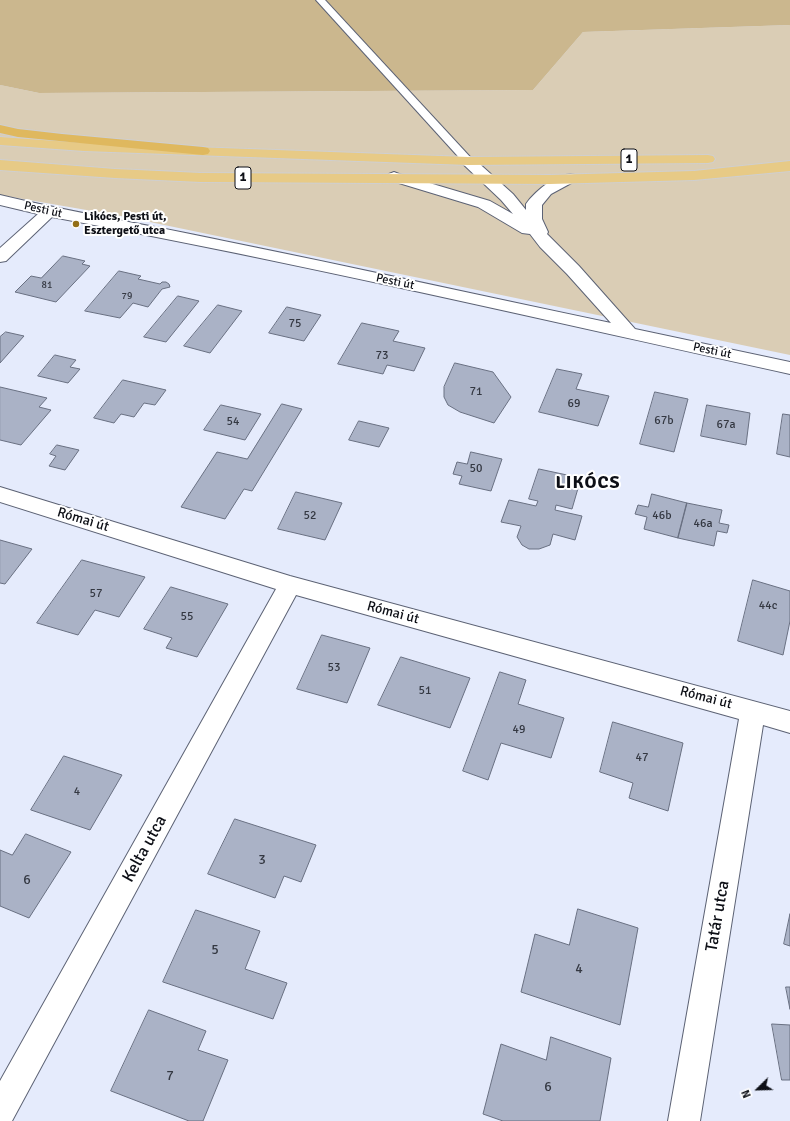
<!DOCTYPE html>
<meta charset="utf-8">
<style>
body{margin:0}
#map{position:relative;width:790px;height:1121px;overflow:hidden;background:#e5ebfc;font-family:Signika,sans-serif}
canvas{display:block}
.north{position:absolute;left:738px;top:1069px;width:40px;height:40px;-webkit-text-stroke:3px #fff;paint-order:stroke;rotate:247deg;font-size:11px;font-weight:700;line-height:16px;text-align:center;color:#0d0f16}
.north::after{content:'';display:block;margin:auto;width:14px;height:18px;background:#0d0f16;clip-path:polygon(50% 0,100% 100%,50% 72%,0 100%)}
</style>
<div id="map">
<canvas width="790" height="1121"></canvas>
<div class="north">N</div>
</div>
<script>
const g = document.querySelector('canvas').getContext('2d');
g.lineJoin = 'round';
function fill(path, color) { g.fillStyle = color; g.fill(path, 'evenodd'); }
function stroke(path, color, width, dash) { g.strokeStyle = color; g.lineWidth = width; g.lineCap = dash ? 'butt' : 'round'; g.setLineDash(dash || []); g.stroke(path); }
function label(font, color, halo, rows, align = 'center') {
  g.font = font + ' Signika,sans-serif'; g.lineWidth = 4; g.setLineDash([]); g.textBaseline = 'middle'; g.strokeStyle = halo; g.fillStyle = color; for (const [text, x, y, turn = 0] of rows) {
    g.save(); g.translate(x, y); g.rotate((+turn || 0) * Math.PI / 180); g.textAlign = isNaN(turn) ? turn : align; if (halo) g.strokeText(text, 0, 0); g.fillText(text, 0, 0); g.restore();
  }
}
const green = new Path2D(`
 M790,25V355L121,216L0,195V85L39,93L533,90L583,32Z`);
const forest = new Path2D(`
 M0,0H790V25L583,32L533,90L39,93L0,85Z`);
const building = new Path2D(`
 M63,256L85,261L82,264L90,266L56,302L15,292L31,276L41,278Z
 M119,271L141,276L138,279L160,284L162,282H166L169,284L170,287L162,289L148,307L133,303L120,318L85,311Z
 M178,296L199,301L166,342L144,337Z
 M218,305L242,311L210,353L184,346Z
 M287,307L321,315L304,341L269,333Z
 M362,323L399,331L393,341L425,348L414,371L387,365L383,374L338,364Z
 M6,332L24,336L0,363V337Z
 M55,355L76,360L70,367L80,369L68,383L38,376Z
 M455,363L493,372L511,397L494,423L460,412L448,405L444,397V387Z
 M557,369L582,374L576,389L609,396L598,426L539,412Z
 M123,380L166,390L155,405L144,403L134,417L121,414L114,423L94,418Z
 M0,387L47,398L39,407L51,410L21,445L0,440Z
 M655,392L688,399L674,452L640,444Z
 M282,404L302,409L252,491L244,489L225,519L181,507L217,452L247,459Z
 M221,405L261,414L245,440L204,430Z
 M707,405L750,413L746,445L701,436Z
 M783,414L790,415V457L777,454Z
 M359,421L389,428L379,447L349,440Z
 M57,445L79,450L65,470L49,466L56,456L50,454Z
 M471,452L502,459L491,491L459,484L462,476L453,474L457,462L467,464Z
 M539,469L581,478L572,509L556,505L555,510L582,516L575,540L553,534L550,545L539,549H529L522,545L517,537L521,526L501,522L509,500L536,506L538,501L529,499Z
 M296,492L342,503L325,540L278,529Z
 M652,494L687,503L678,538L644,529L647,517L635,514L638,505L648,507Z
 M687,503L722,510L719,523L729,525L727,533L717,531L714,546L678,538Z
 M0,540L32,549L5,584L0,583Z
 M82,560L145,577L119,617L95,610L78,635L37,623Z
 M753,580L790,591V621L783,655L738,641Z
 M171,587L228,604L197,657L166,648L172,638L144,629Z
 M322,635L370,648L347,703L297,689Z
 M401,657L470,678L450,728L378,705Z
 M500,672L526,680L518,704L564,718L551,758L501,743L488,780L463,771Z
 M613,722L683,743L668,811L629,798L633,783L600,772Z
 M64,756L122,775L90,830L31,810Z
 M235,819L316,845L301,882L284,876L275,898L208,874Z
 M26,834L71,852L29,918L0,906V850L12,855Z
 M578,909L638,928L620,1025L521,992L535,934L569,945Z
 M196,910L260,931L245,969L287,983L273,1019L163,982Z
 M790,914V946L784,944Z
 M786,987H790V1009Z
 M149,1010L206,1031L198,1050L228,1060L203,1121H189L111,1091Z
 M772,1024L790,1025V1080H782Z
 M551,1037L611,1058L600,1121H503L483,1114L501,1044L546,1060Z`);
const service = new Path2D(`
 M316,0H325L472,159L473,161L472,163H464Z`);
const minor = new Path2D(`
 M468,157L473,158L513,194L526,210V204C535,191 559,171 575,175L578,178L575,181L551,194L542,205V219L548,232L547,234L579,266L635,329L790,362V374C545,320 300,263 52,217L6,261L0,262V248L38,214L0,205V195C74,213 150,225 224,241C353,267 482,296 611,323L567,274L540,247L530,234L522,233L478,207L389,180L386,177L389,174L394,172L399,174L490,201L513,214L501,200L463,164L461,161L463,158Z
 M0,487L290,576L790,711V733L763,725L700,1121H668L739,719L296,595L12,1121H0V1081L276,589L0,502Z`);
const primary = new Path2D(`
 M0,137L84,143L468,157L708,155L713,156L715,159L713,162L708,163L468,165L84,151L0,145Z
 M0,160L115,169L201,173L550,175L694,171L790,161V171L694,180L550,184L201,182L115,178L0,170Z`);
const trunk = new Path2D(`
 M0,125L18,129L62,134L203,147L208,148L210,151L208,154L203,155L18,137L0,133Z`);
const markers = [
 [76,224,4,"#936f17"]
];
const farNumbernames = [
 ["81",47,285],
 ["79",127,296]
];
const farStreetnames = [
 ["Pesti út",43,210,13],
 ["Pesti út",395,282,12],
 ["Pesti út",712,351,12]
];
const farPoinames = [
 ["Likócs, Pesti út,",84,217],
 ["Esztergető utca",84,231]
];
const numberNames = [
 ["75",295,324],
 ["73",382,356],
 ["71",476,392],
 ["69",574,404],
 ["67b",664,421],
 ["54",233,422],
 ["67a",726,425],
 ["50",476,469],
 ["52",310,516],
 ["46b",662,516],
 ["46a",703,524],
 ["57",96,594],
 ["44c",768,606],
 ["55",187,617],
 ["53",334,668],
 ["51",425,691],
 ["49",519,730],
 ["47",642,758],
 ["4",77,792]
];
const shields = [
 [629,160,16],
 [243,178,16]
];
const shieldNames = [
 ["1",629,160],
 ["1",243,178]
];
const streetNames = [
 ["Római út",83,520,17],
 ["Római út",393,613,15],
 ["Római út",706,698,15]
];
const nearNumbernames = [
 ["3",262,860],
 ["6",27,880],
 ["5",215,950],
 ["4",579,969],
 ["7",170,1076],
 ["6",548,1087]
];
const nearStreetnames = [
 ["Kelta utca",145,849,-61],
 ["Tatár utca",718,916,-80]
];
const districtNames = [
 ["LIKÓCS",588,483]
];
fill(green, '#dacdb5');
fill(forest, '#cbb78e');
fill(building, '#aab2c6');
stroke(building, '#697082', 1);
stroke(service, '#5c6274', 2);
stroke(minor, '#5c6274', 2);
stroke(primary, '#cfcfd0', 2);
stroke(trunk, '#cfcfd0', 2);
fill(service, '#fff');
fill(minor, '#fff');
fill(primary, '#e7ca86');
fill(trunk, '#dfb85e');
for (const [x, y, r, color] of markers) { const dot = new Path2D(); dot.arc(x, y, r, 0, 2 * Math.PI); g.fillStyle = color; g.fill(dot); stroke(dot, '#fff', 1.5); }
label('10px', '#343842', null, farNumbernames);
label('12px', '#0d0f16', '#fff', farStreetnames);
label('bold 12px', '#0d0f16', '#fff', farPoinames, 'left');
label('12px', '#343842', null, numberNames);
for (const [x, y, w] of shields) { const box = new Path2D(); box.roundRect(x - w / 2, y - 11, w, 22, 3); g.fillStyle = '#fff'; g.fill(box); stroke(box, '#0d0f16', 1); }
label('bold 13px', '#0d0f16', null, shieldNames);
label('14px', '#0d0f16', '#fff', streetNames);
label('14px', '#343842', null, nearNumbernames);
label('17px', '#0d0f16', '#fff', nearStreetnames);
g.letterSpacing = '1px';
label('bold 18px', '#0d0f16', '#fff', districtNames);
g.letterSpacing = '0px';
</script>
